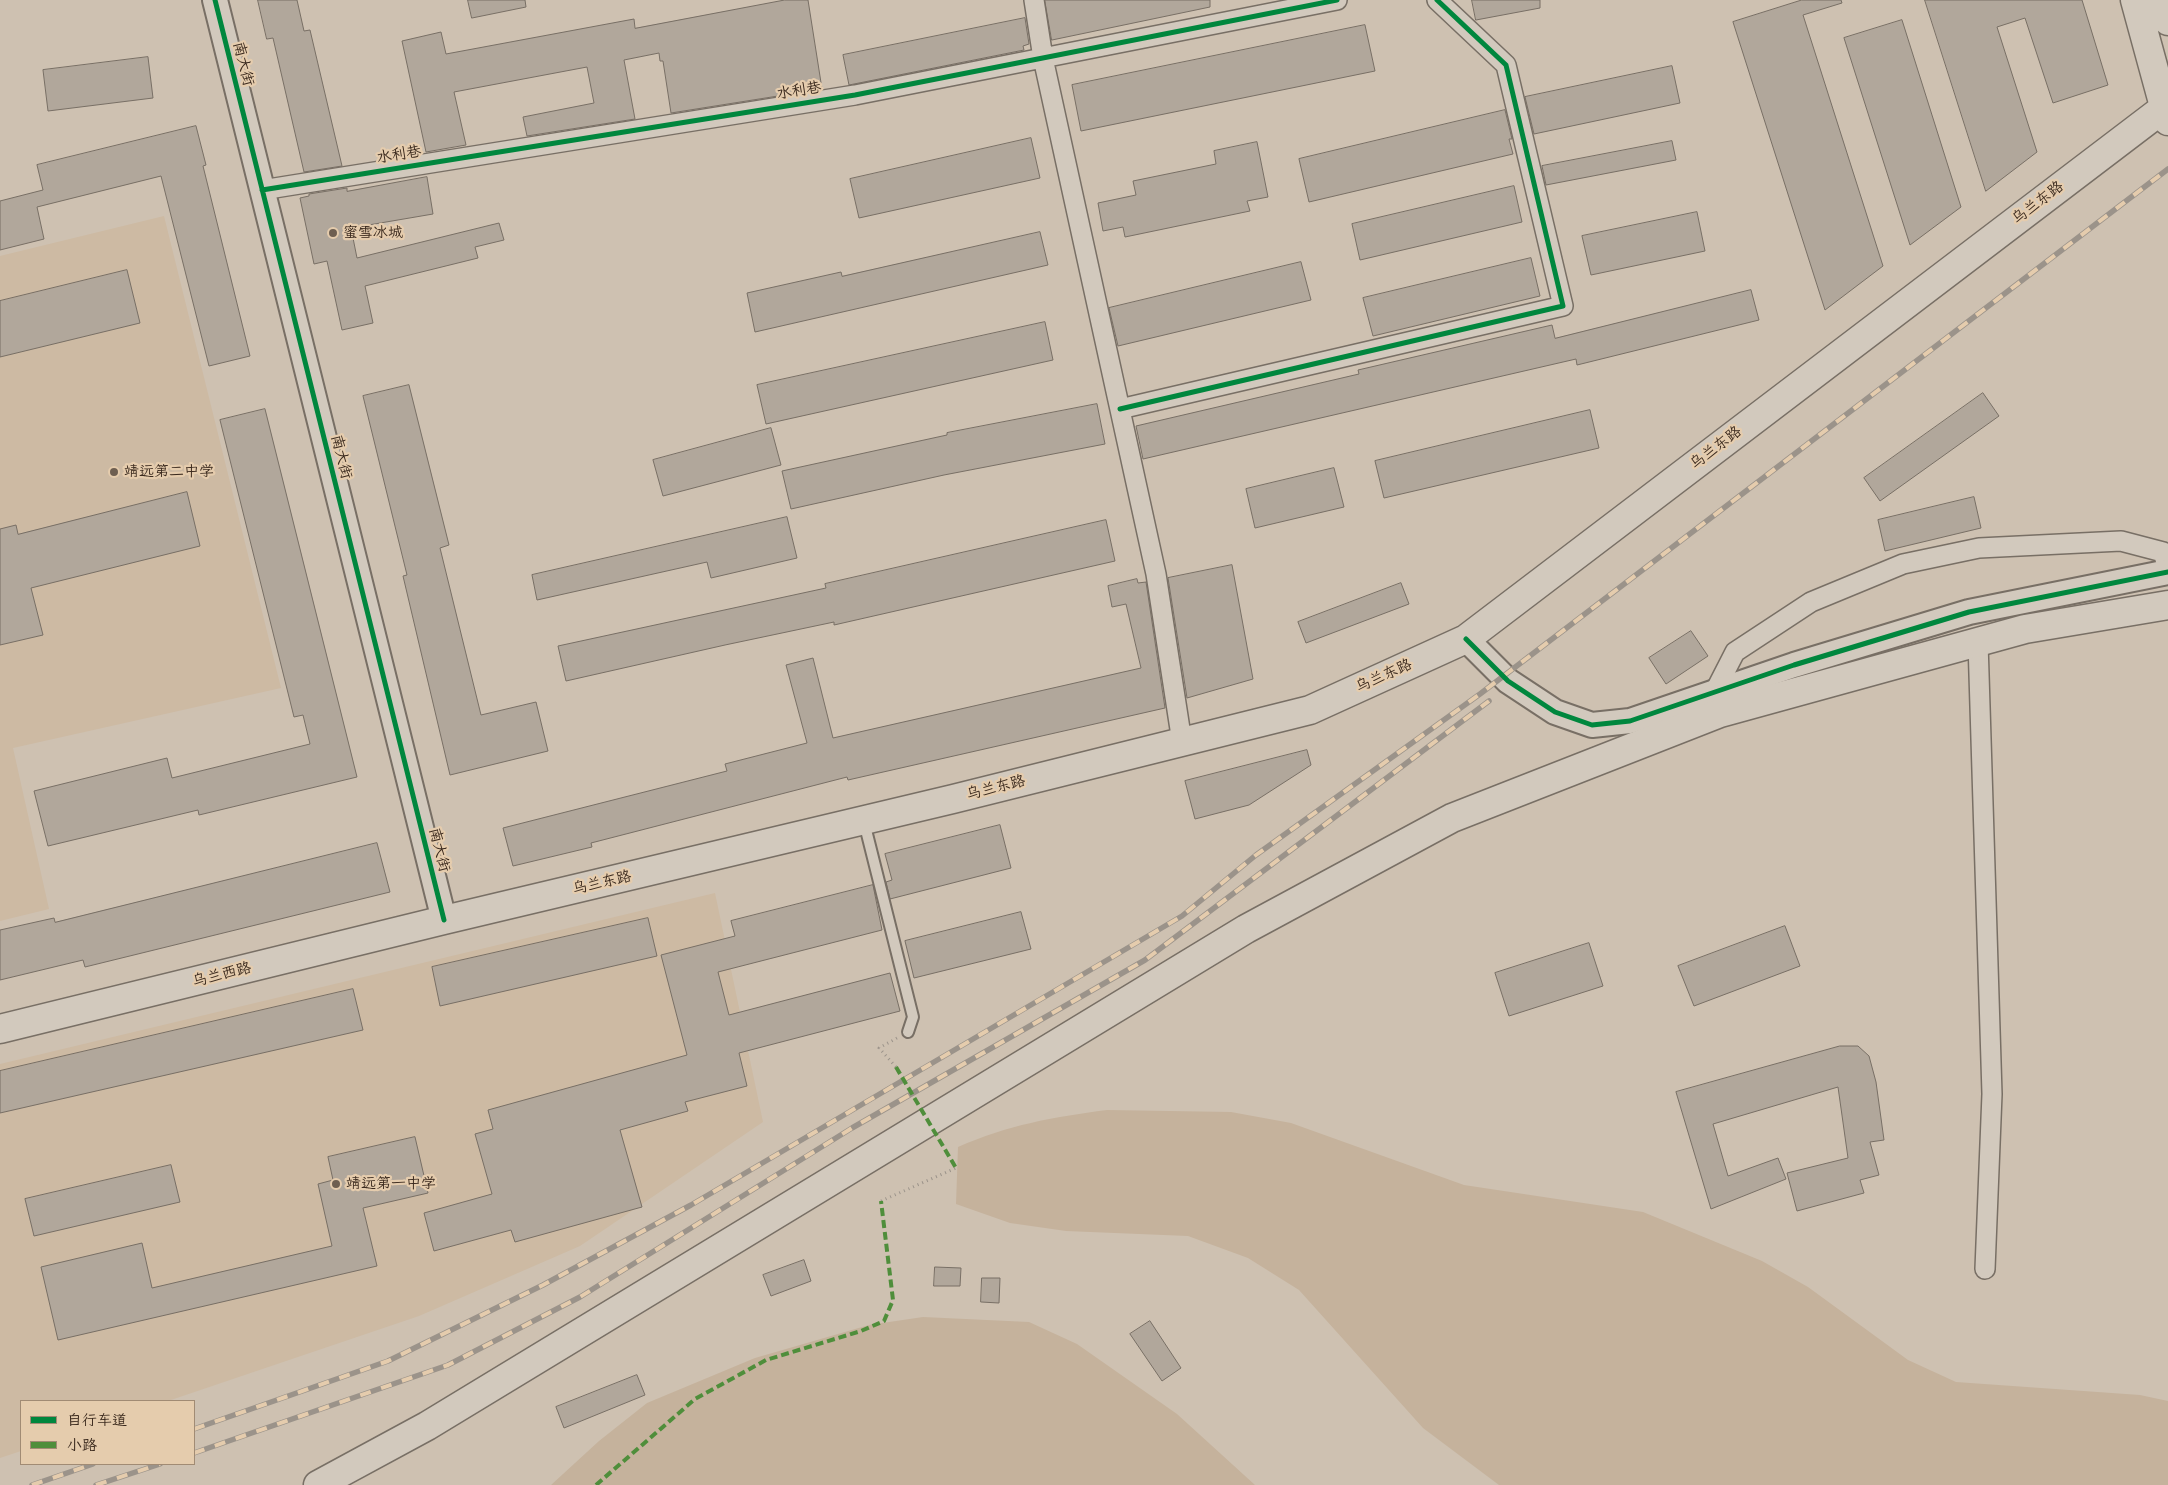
<!DOCTYPE html>
<meta charset="utf-8">
<style>
body{margin:0}
#map{position:relative;width:2168px;height:1485px;overflow:hidden;background:#cec1b1;font-family:"Shantell Sans","LXGW WenKai TC",sans-serif}
canvas{display:block}
.legend{position:absolute;left:20px;top:1400px;width:175px;height:65px;box-sizing:border-box;background:#e5ccad;border:1px solid #a18b74;margin:0;padding:6px 9px;list-style:none;font-size:15px;color:#3b2a1e}
.legend li{display:flex;align-items:center;gap:10px;height:25px}
.legend b{width:25px;border:1px solid #a18b74}
</style>
<div id="map">
<canvas width="2168" height="1485"></canvas>
<ul class="legend">
<li><b style="height:6px;background:#00873e"></b>自行车道</li>
<li><b style="height:6px;background:#4f8e3b"></b>小路</li>
</ul>
</div>
<script>
const g = document.querySelector('canvas').getContext('2d');
g.lineJoin = 'round';
function fill(path, color) { g.fillStyle = color; g.fill(path, 'evenodd'); }
function stroke(path, color, width, dash) { g.strokeStyle = color; g.lineWidth = width; g.lineCap = dash ? 'butt' : 'round'; g.setLineDash(dash || []); g.stroke(path); }
function label(font, color, halo, rows, align = 'center') {
  g.font = font + ' "Shantell Sans","LXGW WenKai TC",sans-serif'; g.lineWidth = 4.5; g.setLineDash([]); g.textBaseline = 'middle'; g.strokeStyle = halo; g.fillStyle = color; for (const [text, x, y, turn = 0] of rows) {
    g.save(); g.translate(x, y); g.rotate((+turn || 0) * Math.PI / 180); g.textAlign = isNaN(turn) ? turn : align; if (halo) g.strokeText(text, 0, 0); g.fillText(text, 0, 0); g.restore();
  }
}
const built = new Path2D(`
 M164,216L281,688L13,748L49,909L0,921V256Z
 M715,893L763,1122L580,1246L419,1316L168,1401H21V1451L0,1458V1064Z`);
const green = new Path2D(`
 M1107,1110L1231,1112L1291,1123L1464,1185L1643,1212L1762,1261L1808,1287L1908,1360L1956,1382L2140,1395L2168,1401V1485H1499L1423,1428L1299,1290L1248,1258L1188,1236L1066,1231L1010,1223L956,1204L958,1147C1008,1125 1053,1117 1107,1110Z
 M923,1317L1029,1322L1077,1344L1177,1414L1255,1485H551L599,1441L647,1403L755,1358L869,1325Z`);
const building = new Path2D(`
 M258,0H297L304,31L310,30L342,166L304,172L273,38L267,39Z
 M468,0H525L526,7L472,18Z
 M785,0H808L822,89L671,113L663,61H660L659,53L624,60L635,119L527,136L523,117L594,103L587,67L454,92L466,145L426,152L402,41L441,32L446,54L634,19L635,28Z
 M1045,0H1210V7L1052,40Z
 M1472,0H1540V8L1476,20Z
 M1802,0H1841L1842,3L1803,15L1883,266L1825,310L1733,22Z
 M1925,0H2082L2108,85L2053,103L2025,18L1997,27L2037,152L1986,191Z
 M1025,18L1029,44L1023,46L1024,50L849,85L843,55Z
 M1902,20L1961,207L1910,245L1844,38Z
 M1365,25L1375,71L1081,131L1072,85Z
 M148,57L153,98L48,111L43,70Z
 M1672,66L1680,103L1534,134L1525,97Z
 M1505,110L1512,139H1509L1513,154L1309,202L1299,159Z
 M196,126L206,165L203,166L250,356L209,366L161,176L37,207L44,239L0,250V201L43,190L37,165Z
 M1031,138L1040,178L859,218L850,179Z
 M1672,141L1676,160L1546,185L1542,166Z
 M1257,142L1268,197L1247,201L1250,211L1125,237L1123,227L1103,231L1098,203L1136,195L1133,181L1216,164L1214,151Z
 M427,177L433,214L351,228L357,258L499,223L504,240L475,247L478,258L365,286L373,323L342,330L327,261L314,264L300,198L309,196V194L347,188V191Z
 M1514,186L1522,222L1360,260L1352,224Z
 M1697,212L1705,251L1591,275L1582,236Z
 M1040,232L1048,265L755,332L747,293L841,272L842,276Z
 M1531,258L1540,296L1373,336L1363,298Z
 M1301,262L1311,300L1118,346L1109,308Z
 M127,270L140,323L0,357V301Z
 M1751,290L1759,320L1577,365L1576,359L1143,459L1136,426L1359,374L1358,370L1552,325L1555,338Z
 M1045,322L1053,360L766,424L757,385Z
 M409,385L449,545L440,548L481,715L536,702L548,751L450,775L403,576L407,575L363,396Z
 M1983,393L1999,416L1880,501L1864,478Z
 M1097,404L1105,444L944,475L791,509L782,471L947,435V433Z
 M265,409L357,777L199,815L198,810L48,846L34,791L167,758L172,778L310,744L303,715L294,717L220,420Z
 M1590,410L1599,448L1384,498L1375,461Z
 M771,428L781,465L663,496L653,460Z
 M1334,468L1344,507L1255,528L1246,489Z
 M187,492L200,546L31,588L43,635L0,645V529L16,525L18,534Z
 M1974,497L1981,528L1885,551L1878,520Z
 M787,517L797,558L711,578L707,562L537,600L532,575Z
 M1106,520L1115,561L834,625V622L725,645L566,681L558,646L826,588L825,584Z
 M1232,565L1253,679L1187,698L1168,578Z
 M1137,579L1138,583L1146,582L1165,708L848,780L847,777L591,843L592,847L513,866L503,828L727,771L725,764L807,743L786,665L813,658L833,738L1141,668L1126,604L1112,607L1108,586Z
 M1401,583L1409,604L1306,643L1298,622Z
 M1691,631L1708,656L1666,684L1649,658Z
 M1307,750L1311,765L1249,805L1195,819L1185,781Z
 M1000,825L1011,868L890,899L886,882L892,880L885,854Z
 M377,843L390,892L85,967L83,960L0,980V930L54,918L55,922Z
 M873,885L882,930L718,972L729,1015L890,973L900,1011L739,1053L747,1086L685,1102L688,1111L620,1130L642,1207L515,1242L511,1230L434,1251L424,1213L492,1194L475,1134L493,1129L488,1110L687,1055L661,955L735,936L731,921Z
 M1021,912L1031,949L914,978L905,941Z
 M648,918L657,956L440,1006L432,967Z
 M1785,926L1800,966L1694,1006L1678,966Z
 M1589,943L1603,986L1509,1016L1495,973Z
 M353,989L363,1030L0,1113V1071Z
 M1840,1046H1858L1869,1056L1876,1082L1884,1140L1870,1142L1879,1175L1860,1180L1864,1193L1797,1211L1787,1173L1848,1158L1838,1087L1713,1124L1728,1176L1778,1158L1786,1179L1711,1209L1676,1092Z
 M415,1137L428,1193L363,1208L377,1266L58,1340L41,1267L142,1243L152,1288L332,1246L318,1184L333,1180L328,1157Z
 M171,1165L180,1202L34,1236L25,1199Z
 M804,1260L811,1281L771,1296L763,1275Z
 M935,1267L961,1268L960,1286H934Z
 M982,1278H1000L999,1303L981,1302Z
 M1150,1321L1181,1368L1162,1381L1130,1334Z
 M637,1375L645,1395L564,1428L556,1407Z`);
const path = new Path2D(`
 M896,1067L879,1048L897,1038
 M881,1201L956,1168`);
const service = new Path2D(`
 M864,822L913,1017L908,1032`);
const minor = new Path2D(`
 M1034,0L1043,58L1156,574L1182,742
 M262,190L855,95L1337,0
 M1120,409L1563,306L1506,65L1437,0
 M1978,642L1992,1094L1985,1269
 M1714,693L1735,652L1811,602L1903,564L1979,548L2121,541L2163,552L2168,569`);
const tertiary = new Path2D(`
 M215,0L444,920
 M1466,639L1508,681L1555,712L1592,725L1630,721L1794,665L1969,612L2168,572`);
const secondary = new Path2D(`
 M2135,0L2168,121
 M2162,0L2168,21
 M0,1029L444,920L953,799L1310,710L1466,639L2168,105
 M318,1485L427,1426L1246,929L1452,818L1720,713L2025,629L2168,605`);
const rail = new Path2D(`
 M194,1429L388,1361L543,1285L691,1205L1182,916L1256,855L1480,694L2168,169
 M194,1453L448,1365L580,1297L852,1128L1145,960L1489,701
 M32,1485L93,1464
 M96,1485L160,1464`);
const quiet = new Path2D(`
 M896,1067L956,1168
 M596,1485L695,1399L766,1360L861,1331L884,1321L893,1300L881,1201`);
const cycleway = new Path2D(`
 M215,0L444,920
 M262,190L855,95L1337,0
 M1120,409L1563,306L1506,65L1437,0
 M1466,639L1508,681L1555,712L1592,725L1630,721L1794,665L1969,612L2168,572`);
const markers = [
 [333,233,5,"#6e5f51"],
 [114,472,5,"#6e5f51"],
 [336,1184,5,"#6e5f51"]
];
const streetNames = [
 ["南大街",243,64,76],
 ["水利巷",799,91,-9],
 ["水利巷",399,155,-9],
 ["乌兰东路",2038,203,-37],
 ["乌兰东路",1716,448,-37],
 ["南大街",341,457,76],
 ["乌兰东路",1384,676,-24],
 ["乌兰东路",996,788,-14],
 ["南大街",439,850,76],
 ["乌兰东路",602,883,-13],
 ["乌兰西路",222,975,-14]
];
const poiNames = [
 ["蜜雪冰城",343,233],
 ["靖远第二中学",124,472],
 ["靖远第一中学",346,1184]
];
fill(built, '#cdbaa3');
fill(green, '#c5b29c');
fill(building, '#b1a79b');
stroke(building, '#786f65', 1);
stroke(service, '#786f65', 14);
stroke(minor, '#786f65', 22);
stroke(tertiary, '#786f65', 28);
stroke(secondary, '#786f65', 31);
stroke(path, '#9b938a', 3, [1, 4]);
stroke(service, '#d2c9bd', 10);
stroke(minor, '#d2c9bd', 19);
stroke(tertiary, '#d2c9bd', 24);
stroke(secondary, '#d2c9bd', 28);
stroke(rail, '#9b938a', 5.5);
stroke(rail, '#e5ccad', 4, [11]);
stroke(quiet, '#4f8e3b', 4, [8, 4]);
stroke(cycleway, '#00873e', 5);
for (const [x, y, r, color] of markers) { const dot = new Path2D(); dot.arc(x, y, r, 0, 2 * Math.PI); g.fillStyle = color; g.fill(dot); stroke(dot, '#e5ccad', 2); }
label('15px', '#3b2a1e', '#e5ccad', streetNames);
label('15px', '#3b2a1e', '#e5ccad', poiNames, 'left');
</script>
